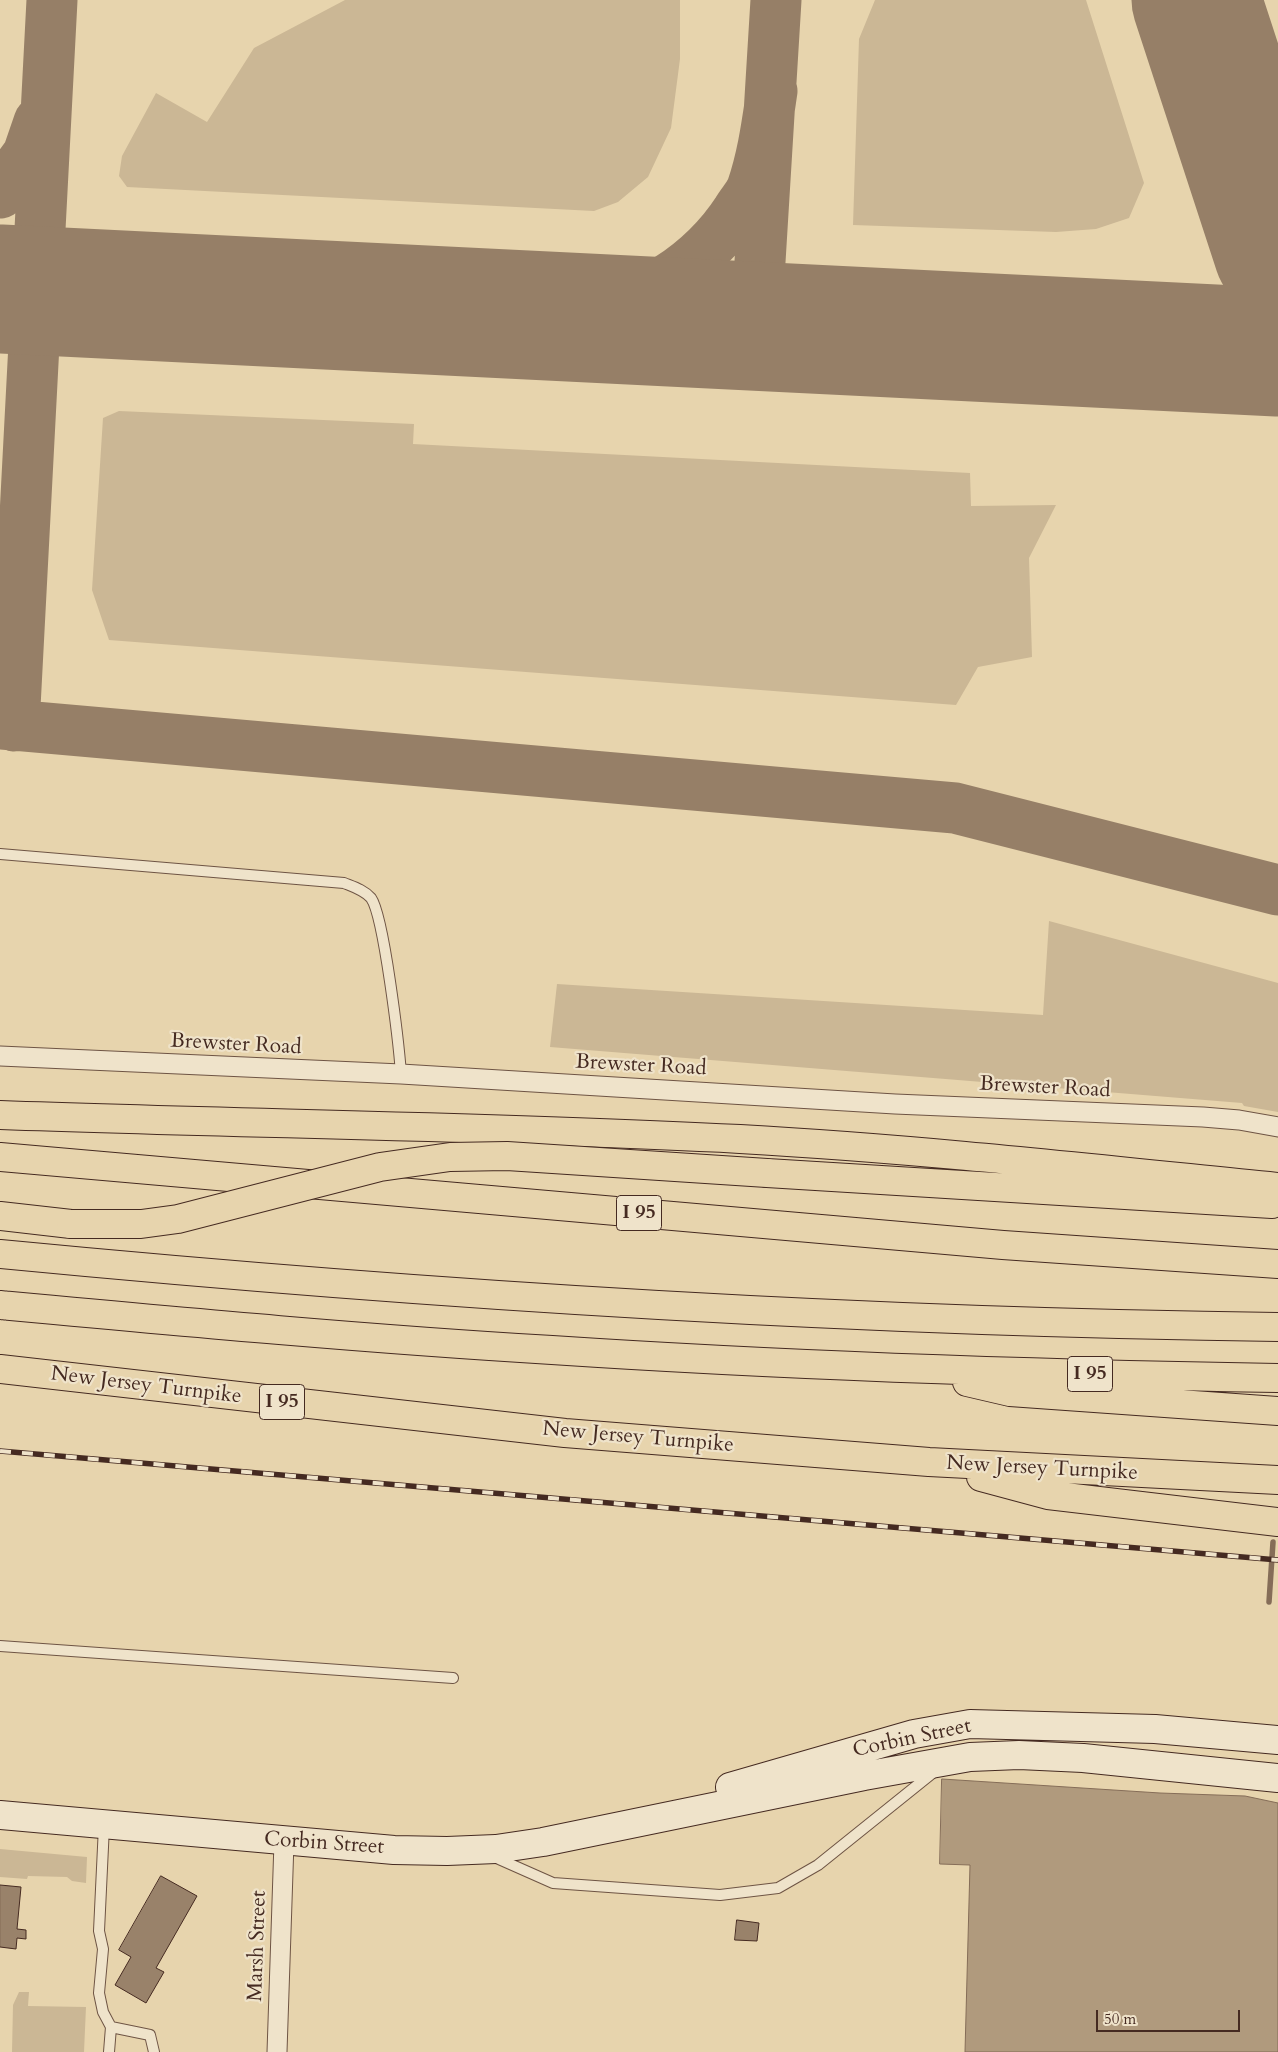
<!DOCTYPE html>
<style>
body{margin:0}
#map{position:relative;width:1278px;height:2052px;overflow:hidden;background:#e7d4ad;font-family:Cardo,serif}
canvas{display:block}
.scale{position:absolute;left:1096px;top:2010px;width:144px;height:22px;box-sizing:border-box;border:2px solid #452a21;border-top:0;padding-left:6px;font-size:15px;line-height:18px;white-space:nowrap;color:#452a21;-webkit-text-stroke:4px #efe3ca;paint-order:stroke}
</style>
<div id="map">
<canvas width="1278" height="2052"></canvas>
<div class="scale">50 m</div>
</div>
<script>
const g = document.querySelector('canvas').getContext('2d');
g.lineJoin = 'round';
function fill(path, color) { g.fillStyle = color; g.fill(path, 'evenodd'); }
function stroke(path, color, width, dash) { g.strokeStyle = color; g.lineWidth = width; g.lineCap = dash ? 'butt' : 'round'; g.setLineDash(dash || []); g.stroke(path); }
function label(font, color, halo, rows, align = 'center') {
  g.font = font + ' Cardo,serif'; g.lineWidth = 4.5; g.setLineDash([]); g.textBaseline = 'middle'; g.strokeStyle = halo; g.fillStyle = color; for (const [text, x, y, turn = 0] of rows) {
    g.save(); g.translate(x, y); g.rotate((+turn || 0) * Math.PI / 180); g.textAlign = isNaN(turn) ? turn : align; if (halo) g.strokeText(text, 0, 0); g.fillText(text, 0, 0); g.restore();
  }
}
const green = new Path2D(`
 M345,0H680V59L671,128L648,177L618,202L594,211L127,187L119,176L122,156L156,93L207,122L254,48Z
 M875,0H1086L1144,183L1129,218L1096,229L1056,232L853,225L859,39Z
 M119,411L414,424L413,444L970,473L971,506L1056,505L1029,558L1032,657L978,667L956,705L109,640L92,590L103,418Z
 M1049,921L1278,983V1112L1244,1106L1242,1103L550,1047L557,984L1043,1015Z
 M0,1849L87,1857L86,1883L72,1881L67,1877L28,1876L27,1879L0,1877Z
 M19,1992H29L28,2006L86,2007L84,2052H12L13,2005Z`);
const water = new Path2D(`
 M942,1779L1160,1793L1245,1796L1278,1803V2052H965L970,1865L940,1864Z`);
const stream = new Path2D(`
 M1269,1602L1273,1542`);
const taxiway = new Path2D(`
 M0,193L28,154L39,122
 M523,315C541,315 559,316 576,313C641,305 703,264 738,210C742,203 749,196 752,188C763,156 767,124 772,91
 M756,327L776,0
 M0,724L955,808L1278,890
 M14,726L52,0`);
const runway = new Path2D(`
 M1196,0L1278,251
 M0,289L1278,352`);
const building = new Path2D(`
 M161,1876L197,1896L156,1968L164,1972L146,2003L115,1985L131,1957L119,1950Z
 M0,1885L21,1887L17,1929L26,1930V1939L17,1938L16,1949L0,1947Z
 M737,1920L759,1923L757,1941L735,1940Z`);
const service = new Path2D(`
 M0,854L344,883C354,887 364,890 371,898C384,916 399,1046 401,1074
 M0,1646L453,1678
 M104,1826L99,1931L103,1949L99,1993L103,2012L111,2027L109,2052
 M492,1856L553,1883L720,1895L778,1888L818,1865L935,1771
 M111,2027L150,2035L154,2052`);
const minor = new Path2D(`
 M0,1056L401,1074L895,1104L1203,1117L1239,1120L1278,1127
 M277,2052L284,1842`);
const secondary = new Path2D(`
 M730,1787L914,1734L970,1724L1155,1729L1278,1740
 M0,1815L394,1850L447,1851L496,1849L543,1842L864,1776L970,1757L1019,1755L1083,1758L1278,1778`);
const motorway = new Path2D(`
 M0,1115C247,1124 493,1126 740,1139C920,1149 1099,1169 1278,1187
 M0,1157L1003,1245L1278,1264
 M767,1173L1272,1204
 M0,1216L71,1224
 M0,1254C425,1295 851,1322 1278,1327
 M0,1305C184,1322 367,1339 552,1350C793,1366 1036,1374 1278,1378
 M0,1369L565,1433L929,1462L1278,1480
 M967,1382L1010,1392L1278,1411
 M981,1477L1048,1495L1278,1522`);
const rail = new Path2D(`
 M0,1451L1278,1560`);
const motorwayBridge = new Path2D(`
 M71,1224H141L178,1219L380,1167L450,1157L507,1156L767,1173`);
const shields = [
 [639,1213,45],
 [1090,1374,45],
 [282,1402,45]
];
const shieldNames = [
 ["I 95",639,1213],
 ["I 95",1090,1374],
 ["I 95",282,1402]
];
const streetNames = [
 ["Brewster Road",236,1045,3],
 ["Brewster Road",641,1066,3],
 ["Brewster Road",1045,1088,3],
 ["New Jersey Turnpike",146,1386,7],
 ["New Jersey Turnpike",638,1438,5],
 ["New Jersey Turnpike",1042,1469,3],
 ["Corbin Street",912,1739,-12],
 ["Corbin Street",324,1844,4],
 ["Marsh Street",258,1946,-88]
];
fill(green, '#cbb795');
fill(water, '#b09a7d');
stroke(water, '#856d58', 1);
stroke(stream, '#856d58', 5.5);
stroke(taxiway, '#967f67', 51);
stroke(runway, '#967f67', 129);
fill(building, '#99826a');
stroke(building, '#452a21', 1);
stroke(service, '#6e5444', 12);
stroke(minor, '#6e5444', 21);
stroke(secondary, '#452a21', 30);
stroke(motorway, '#452a21', 30);
stroke(service, '#efe3ca', 10);
stroke(minor, '#efe3ca', 19);
stroke(secondary, '#efe3ca', 28);
stroke(motorway, '#e7d4ad', 28);
stroke(rail, '#452a21', 5.5);
stroke(rail, '#efe3ca', 4, [11]);
stroke(motorwayBridge, '#452a21', 30, []);
stroke(motorwayBridge, '#e7d4ad', 28);
for (const [x, y, w] of shields) { const box = new Path2D(); box.roundRect(x - w / 2, y - 17.5, w, 35, 4); g.fillStyle = '#efe3ca'; g.fill(box); stroke(box, '#452a21', 1); }
label('bold 20px', '#452a21', null, shieldNames);
label('21px', '#452a21', '#efe3ca', streetNames);
</script>
